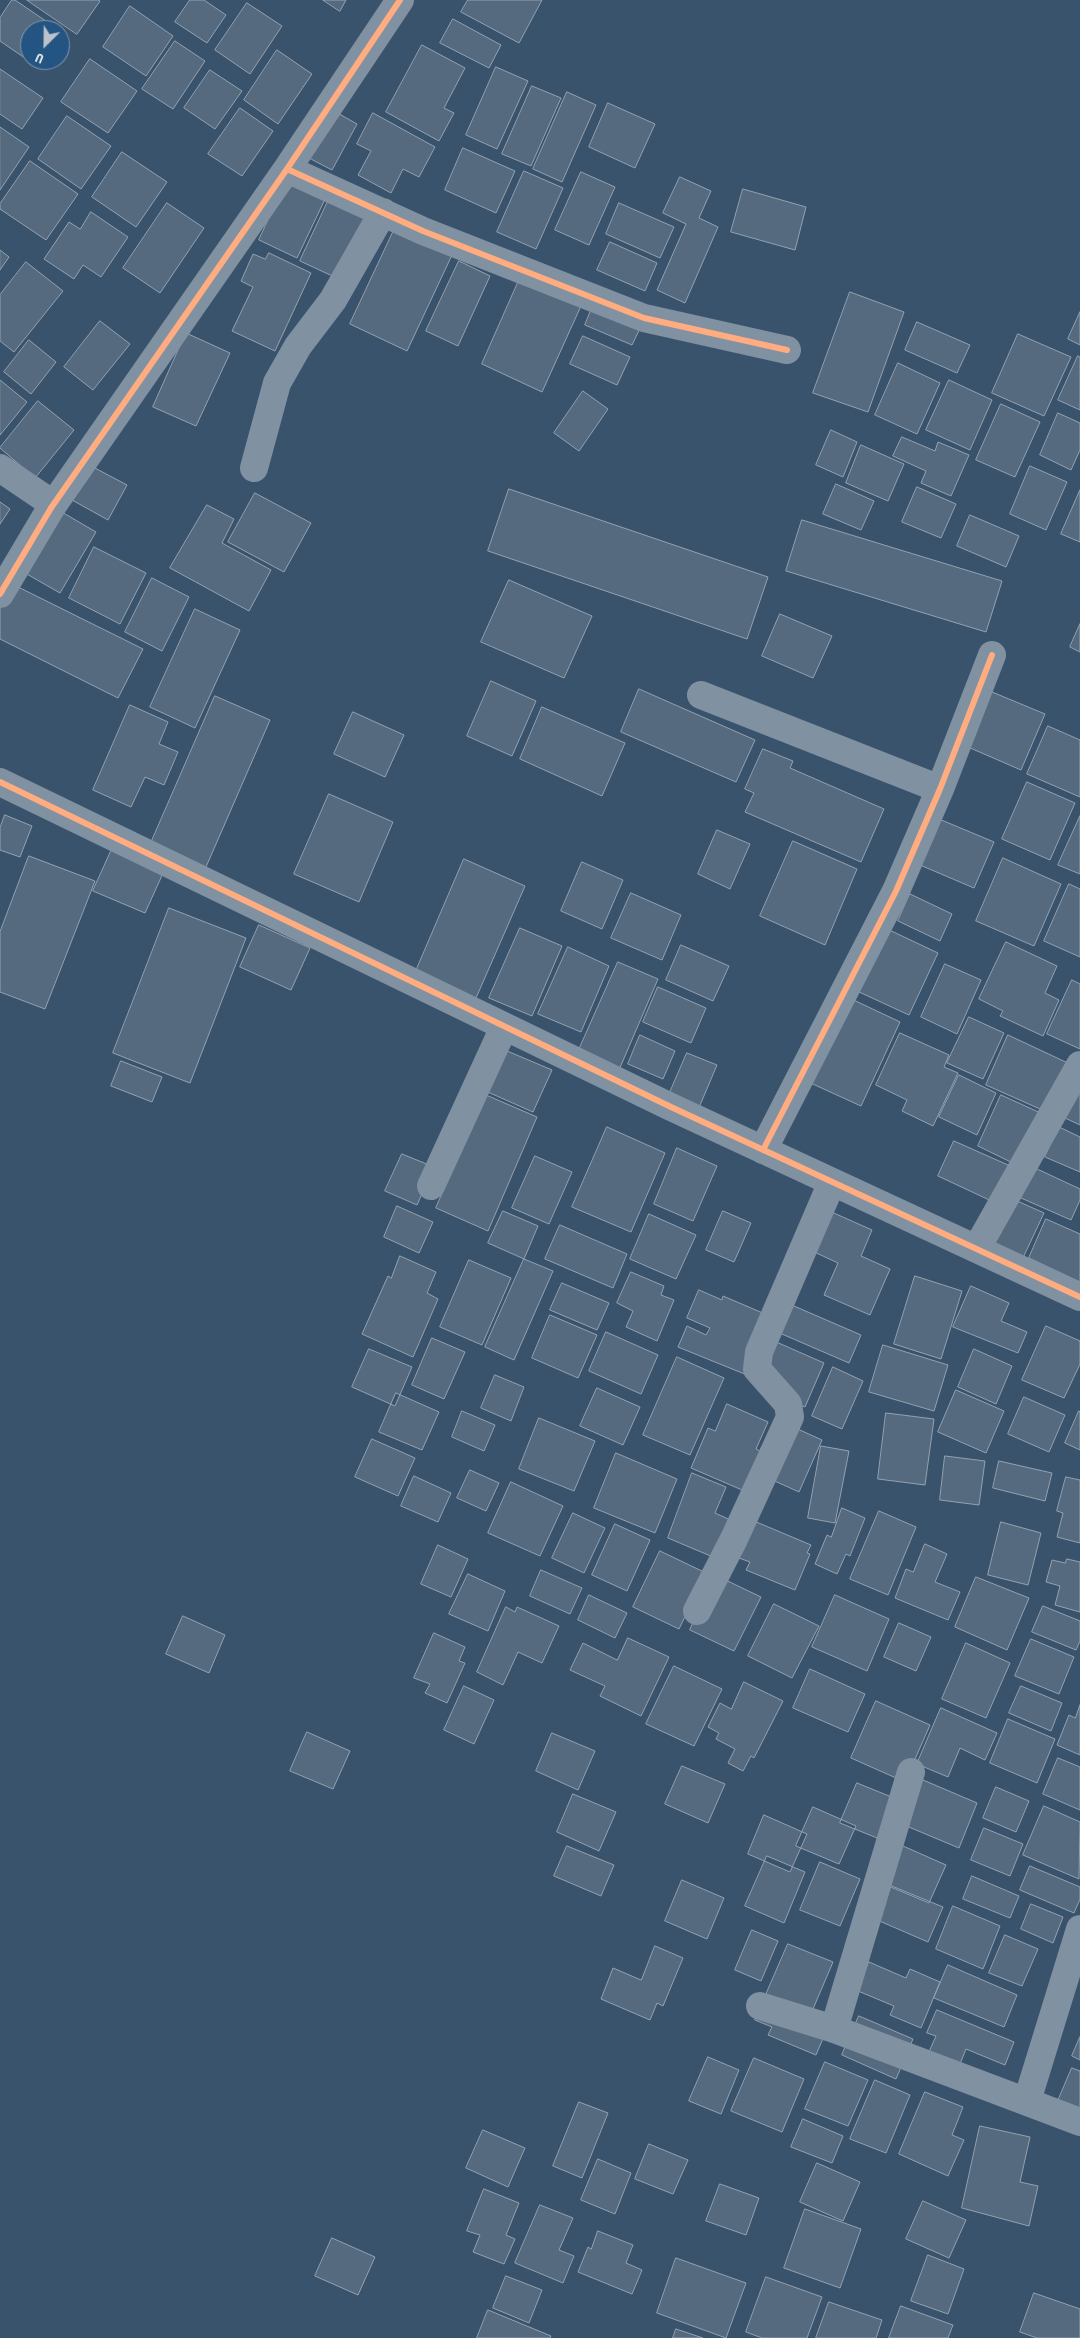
<!DOCTYPE html>
<style>
body{margin:0}
#map{position:relative;width:1080px;height:2338px;overflow:hidden;background:#3a536c;font-family:"Sofia Sans Condensed",sans-serif}
canvas{display:block}
.north{position:absolute;left:20px;top:20px;width:50px;height:50px;box-sizing:border-box;background:#245482;border:1px solid #7c98b4;border-radius:50%;rotate:203deg;font-size:14px;font-weight:700;line-height:20px;text-align:center;color:#fff}
.north::after{content:'';display:block;margin:auto;width:18px;height:22px;background:#bac3cc;clip-path:polygon(50% 0,100% 100%,50% 72%,0 100%)}
</style>
<div id="map">
<canvas width="1080" height="2338"></canvas>
<div class="north">U</div>
</div>
<script>
const g = document.querySelector('canvas').getContext('2d');
g.lineJoin = 'round';
function fill(path, color) { g.fillStyle = color; g.fill(path, 'evenodd'); }
function stroke(path, color, width, dash) { g.strokeStyle = color; g.lineWidth = width; g.lineCap = dash ? 'butt' : 'round'; g.setLineDash(dash || []); g.stroke(path); }
const building = new Path2D(`
 M12,0H15L59,30H30V60H43L38,67L0,41V18Z
 M27,0H98L100,1L77,34Z
 M190,0H204L226,15L207,43L175,22Z
 M323,0H346L340,11Z
 M468,0H542L519,43L461,12Z
 M247,3L282,26L250,74L215,50Z
 M130,6L173,36L146,76L103,47Z
 M453,19L501,45L489,68L440,43Z
 M175,41L205,61L173,109L142,89Z
 M422,45L465,68L444,108L454,113L439,141L386,112Z
 M277,50L312,74L278,124L244,100Z
 M90,59L137,91L108,133L61,102Z
 M496,67L528,81L497,149L466,135Z
 M0,69L43,98L22,129L0,114Z
 M210,70L242,91L215,129L184,108Z
 M532,86L561,98L531,166L502,154Z
 M567,92L596,105L562,182L533,169Z
 M608,103L655,124L635,168L589,147Z
 M240,108L273,131L242,176L208,154Z
 M334,111L357,124L332,170L309,158Z
 M373,113L435,147L419,177L403,169L391,193L358,175L371,151L357,144Z
 M67,116L111,146L81,189L38,159Z
 M0,127L29,147L0,190Z
 M463,148L515,171L496,213L445,190Z
 M122,152L167,182L136,227L92,197Z
 M30,161L78,194L46,240L0,209V204Z
 M524,171L563,188L536,249L497,232Z
 M581,172L615,187L589,245L555,230Z
 M289,176L327,195L297,258L259,240Z
 M680,177L711,191L699,218L718,227L685,303L657,290L686,224L663,213Z
 M743,189L806,207L795,250L731,232Z
 M330,197L371,217L341,280L300,261Z
 M167,203L204,228L160,293L123,268Z
 M619,203L674,227L660,258L606,234Z
 M91,212L128,237L101,277L83,265L74,279L44,259L69,222L80,229Z
 M395,228L452,255L407,351L350,324Z
 M610,242L657,263L645,291L597,270Z
 M0,250L9,257L0,270Z
 M269,253L311,273L275,351L232,331L253,287L241,281L253,254L265,259Z
 M459,261L490,276L458,346L426,331Z
 M26,262L63,291L14,352L0,341V295Z
 M520,278L581,306L542,392L482,364Z
 M850,292L904,312L868,412L813,393Z
 M597,296L645,318L632,345L585,325Z
 M1080,312V345L1068,339Z
 M100,321L130,344L93,390L64,367Z
 M917,322L970,345L957,373L905,350Z
 M186,333L230,353L196,426L153,407Z
 M1018,334L1071,357L1044,416L992,393Z
 M583,336L630,357L617,385L570,364Z
 M29,340L56,362L31,394L4,372Z
 M1078,356L1080,357V410L1058,400Z
 M898,363L940,383L917,434L875,415Z
 M0,380L27,402L0,435Z
 M949,380L992,400L970,450L926,430Z
 M583,391L608,409L579,451L554,433Z
 M38,401L74,430L35,478L0,448Z
 M1001,404L1040,422L1015,477L976,460Z
 M1058,413L1080,423V450L1071,470L1040,455Z
 M831,430L857,442L843,477L816,465Z
 M902,437L935,451L938,442L969,455L951,496L921,483L926,471L893,456Z
 M861,445L904,464L888,501L846,483Z
 M91,466L127,485L108,520L72,500Z
 M1030,466L1067,482L1046,530L1010,514Z
 M836,484L874,501L861,530L823,514Z
 M917,487L956,504L941,538L902,522Z
 M509,489L768,577L747,639L488,551Z
 M1080,490V542L1061,534Z
 M255,493L311,523L284,572L228,542Z
 M0,502L10,509L0,524Z
 M207,505L234,519L222,543L271,570L249,611L170,568Z
 M60,511L96,532L60,593L25,573Z
 M970,515L1019,536L1006,567L957,546Z
 M802,520L1002,581L986,632L786,571Z
 M94,547L146,573L120,624L69,598Z
 M152,578L189,597L162,651L125,632Z
 M509,580L592,616L564,678L481,642Z
 M8,582L143,649L118,698L0,639V599Z
 M195,609L240,630L195,728L150,707Z
 M780,614L832,636L813,678L762,656Z
 M1080,624V652L1070,647Z
 M491,681L536,701L512,756L467,736Z
 M639,689L755,740L736,782L621,732Z
 M992,692L1045,714L1021,770L968,747Z
 M215,696L270,720L206,867L151,843Z
 M130,705L168,722L159,744L178,752L164,785L145,777L131,807L93,790Z
 M542,707L625,743L602,796L520,759Z
 M353,712L404,735L385,777L334,754Z
 M1048,726L1080,740V797L1027,774Z
 M763,749L793,761L790,768L884,809L861,862L745,812L754,793L745,789Z
 M1027,782L1075,803L1050,860L1002,839Z
 M329,794L393,822L359,902L294,874Z
 M5,815L32,826L20,857L0,850V828Z
 M1080,816V874L1058,865Z
 M939,819L994,842L974,888L920,865Z
 M717,830L750,844L730,889L698,874Z
 M793,841L857,869L825,945L760,916Z
 M112,849L164,871L145,913L93,891Z
 M29,856L95,881L45,1009L0,992V932Z
 M1003,858L1061,884L1034,946L976,921Z
 M464,859L525,886L476,998L416,971Z
 M582,862L623,880L602,929L561,911Z
 M1069,884L1080,889V957L1044,941Z
 M631,893L681,915L662,960L611,938Z
 M910,894L952,914L940,941L898,921Z
 M169,908L246,938L190,1083L113,1053Z
 M259,925L310,948L291,990L240,967Z
 M520,928L562,946L532,1016L489,998Z
 M885,928L938,953L909,1015L857,991Z
 M1006,942L1057,966L1045,993L1059,1000L1043,1036L1000,1016L1003,1011L979,999Z
 M681,945L729,966L713,1001L666,980Z
 M568,947L609,966L581,1032L538,1014Z
 M618,962L658,979L619,1070L578,1052Z
 M945,964L981,980L957,1034L921,1017Z
 M1072,980L1080,984V1049L1047,1034Z
 M658,987L706,1008L691,1043L643,1022Z
 M843,995L900,1022L861,1106L804,1080Z
 M969,1017L1004,1033L983,1079L947,1063Z
 M900,1033L949,1055L944,1067L958,1073L933,1126L902,1111L907,1100L876,1085Z
 M640,1035L675,1051L663,1079L628,1064Z
 M1008,1035L1072,1065L1049,1113L986,1085Z
 M500,1048L552,1070L533,1112L481,1089Z
 M687,1053L717,1065L698,1110L668,1097Z
 M121,1061L162,1077L152,1102L111,1086Z
 M959,1075L996,1093L977,1135L939,1117Z
 M1080,1085V1125L1065,1118Z
 M486,1095L537,1117L488,1231L436,1208Z
 M1001,1095L1045,1115L1021,1167L978,1146Z
 M607,1127L665,1153L631,1232L572,1207Z
 M1059,1127L1080,1137V1172L1045,1157Z
 M954,1141L1017,1169L1000,1205L938,1176Z
 M677,1148L717,1166L693,1221L654,1204Z
 M402,1154L434,1167L417,1205L385,1191Z
 M535,1156L572,1172L549,1224L512,1208Z
 M1035,1168L1080,1189V1200L1071,1220L1021,1198Z
 M1015,1200L1044,1213L1022,1260L993,1247Z
 M397,1206L433,1222L419,1253L384,1237Z
 M827,1210L872,1230L861,1256L890,1269L870,1315L824,1295L838,1263L810,1250Z
 M503,1211L538,1226L524,1259L488,1243Z
 M723,1211L751,1223L734,1262L706,1250Z
 M649,1214L696,1235L676,1279L630,1259Z
 M1046,1219L1080,1234V1282L1029,1258Z
 M560,1225L627,1254L613,1288L545,1259Z
 M400,1256L436,1272L427,1293L438,1299L413,1357L362,1334L388,1276L391,1278Z
 M524,1259L553,1271L514,1360L485,1347Z
 M469,1260L511,1278L482,1345L440,1327Z
 M631,1272L664,1286L661,1295L674,1300L657,1341L626,1327L633,1311L617,1303Z
 M915,1276L962,1291L941,1359L894,1344Z
 M562,1283L609,1303L597,1330L550,1310Z
 M971,1286L1009,1303L1001,1321L1027,1332L1018,1353L953,1327Z
 M699,1290L722,1300L723,1296L772,1317L747,1375L678,1347L687,1326L706,1335L710,1328L687,1318Z
 M787,1303L861,1335L849,1363L775,1331Z
 M550,1315L597,1335L578,1378L532,1358Z
 M1046,1326L1080,1341V1364L1064,1398L1022,1380Z
 M606,1332L658,1355L641,1394L589,1371Z
 M432,1338L465,1352L444,1399L412,1385Z
 M774,1341L824,1363L805,1407L755,1385Z
 M883,1345L948,1365L934,1411L869,1392Z
 M369,1349L412,1367L395,1406L352,1387Z
 M974,1349L1012,1366L996,1404L958,1387Z
 M677,1357L724,1378L690,1455L643,1435Z
 M833,1367L863,1381L842,1429L812,1416Z
 M495,1375L524,1387L511,1421L481,1408Z
 M597,1388L640,1407L623,1445L580,1426Z
 M956,1390L1004,1411L986,1453L938,1432Z
 M396,1393L439,1412L422,1450L379,1432Z
 M1024,1397L1065,1415L1049,1452L1008,1434Z
 M727,1404L768,1422L756,1449L766,1454L749,1493L691,1468L708,1428L715,1431Z
 M462,1411L495,1425L484,1451L452,1437Z
 M1079,1411L1080,1412V1450L1065,1443Z
 M886,1413L934,1419L925,1485L878,1479Z
 M539,1418L595,1441L574,1491L519,1469Z
 M791,1426L822,1440L799,1492L768,1478Z
 M372,1439L415,1458L398,1496L355,1477Z
 M821,1446L849,1451L835,1523L808,1518Z
 M616,1453L677,1479L655,1533L594,1508Z
 M945,1456L985,1461L979,1505L940,1500Z
 M999,1461L1052,1473L1045,1501L993,1488Z
 M470,1470L499,1483L486,1511L457,1498Z
 M692,1473L726,1487L715,1513L735,1522L720,1560L668,1538Z
 M414,1476L451,1493L438,1522L401,1506Z
 M1066,1477L1080,1480V1543L1057,1537L1063,1513L1057,1511Z
 M511,1482L563,1506L540,1556L488,1533Z
 M842,1508L865,1518L850,1556L846,1554L837,1574L815,1564L827,1535L831,1537Z
 M879,1511L916,1527L888,1595L850,1579Z
 M573,1513L605,1528L584,1573L552,1558Z
 M754,1521L811,1545L807,1553L810,1554L795,1590L746,1570L750,1562L739,1558Z
 M1001,1522L1041,1533L1028,1585L988,1575Z
 M615,1524L650,1540L627,1591L592,1575Z
 M925,1544L947,1554L935,1582L960,1592L948,1620L895,1598L906,1569L913,1572Z
 M438,1545L468,1559L451,1597L421,1584Z
 M660,1551L706,1573L679,1629L633,1607Z
 M1067,1559L1080,1562V1612L1055,1605L1060,1586L1046,1582L1052,1560L1065,1563Z
 M541,1570L582,1588L570,1614L530,1596Z
 M468,1574L505,1591L488,1631L449,1614Z
 M715,1575L761,1597L734,1651L690,1630Z
 M976,1577L1029,1598L1007,1650L955,1627Z
 M589,1595L627,1613L615,1638L578,1620Z
 M835,1595L889,1619L867,1671L812,1647Z
 M774,1604L819,1626L792,1678L748,1656Z
 M1043,1606L1080,1621V1641L1076,1650L1032,1632Z
 M506,1607L515,1612L517,1607L559,1626L542,1663L518,1652L503,1685L477,1672Z
 M183,1616L225,1635L209,1673L166,1654Z
 M899,1623L931,1637L916,1671L884,1657Z
 M434,1633L465,1647L459,1661L465,1663L447,1703L425,1693L430,1684L414,1678Z
 M628,1638L669,1657L641,1716L600,1696L605,1686L570,1670L583,1643L617,1660Z
 M1031,1639L1074,1657L1059,1694L1015,1676Z
 M966,1643L1010,1663L986,1718L942,1699Z
 M674,1666L722,1689L694,1746L646,1724Z
 M810,1669L865,1694L848,1732L793,1708Z
 M744,1682L783,1701L754,1758L751,1756L743,1771L728,1763L735,1749L716,1739L719,1733L708,1727L720,1703L731,1709Z
 M464,1686L494,1700L474,1744L444,1730Z
 M1021,1686L1062,1703L1051,1731L1009,1713Z
 M876,1701L930,1725L905,1782L851,1758Z
 M1080,1705V1755L1057,1745L1069,1715L1075,1718Z
 M941,1708L997,1733L985,1760L960,1748L948,1777L917,1764Z
 M1008,1719L1055,1739L1037,1783L990,1763Z
 M307,1732L350,1751L333,1789L290,1771Z
 M552,1733L595,1751L578,1790L536,1771Z
 M1058,1758L1080,1767V1810L1043,1794Z
 M682,1766L725,1784L708,1823L665,1804Z
 M923,1780L977,1803L959,1848L904,1825Z
 M857,1783L899,1800L882,1840L840,1823Z
 M996,1787L1029,1801L1016,1832L983,1818Z
 M573,1794L616,1812L599,1851L557,1832Z
 M1044,1806L1080,1822L1079,1879L1023,1855Z
 M813,1807L856,1826L839,1864L796,1846Z
 M764,1815L807,1834L790,1872L748,1854Z
 M984,1828L1023,1844L1010,1876L971,1860Z
 M567,1846L614,1865L601,1896L554,1876Z
 M903,1846L946,1865L929,1903L886,1885Z
 M767,1856L805,1872L784,1923L745,1906Z
 M820,1862L860,1879L840,1926L800,1910Z
 M1030,1866L1080,1887V1899L1074,1913L1020,1890Z
 M972,1876L1019,1896L1010,1918L963,1899Z
 M682,1880L724,1898L707,1939L665,1921Z
 M882,1882L943,1907L928,1942L868,1916Z
 M1031,1904L1063,1917L1053,1943L1021,1929Z
 M953,1906L1000,1926L983,1969L936,1949Z
 M752,1930L778,1941L761,1981L735,1970Z
 M1005,1935L1038,1949L1022,1986L989,1973Z
 M788,1944L833,1962L813,2009L832,2017L816,2055L768,2035L772,2027L755,2020Z
 M655,1946L683,1958L663,2006L657,2003L650,2020L601,1999L613,1968L641,1980Z
 M869,1962L906,1978L910,1969L940,1982L921,2028L890,2015L894,2006L858,1991Z
 M948,1965L1017,1995L1004,2027L934,1998Z
 M937,2010L1014,2042L1005,2065L966,2049L952,2084L920,2072L936,2036L927,2033Z
 M859,2016L913,2039L896,2079L842,2055Z
 M1080,2037V2060L1072,2056Z
 M708,2057L739,2070L721,2114L689,2101Z
 M754,2058L804,2079L782,2132L731,2111Z
 M825,2062L868,2080L848,2126L805,2109Z
 M1072,2068L1080,2071V2135L1049,2122Z
 M875,2080L910,2095L886,2153L850,2139Z
 M925,2092L963,2107L952,2135L964,2140L948,2176L899,2154Z
 M579,2102L608,2113L582,2178L553,2166Z
 M803,2119L843,2136L832,2163L791,2147Z
 M980,2126L1030,2137L1020,2182L1038,2186L1029,2226L962,2208Z
 M483,2130L525,2148L508,2187L466,2168Z
 M649,2144L688,2160L673,2194L635,2179Z
 M598,2159L631,2173L615,2214L581,2200Z
 M817,2163L860,2182L843,2221L800,2202Z
 M720,2184L759,2198L746,2235L706,2221Z
 M484,2189L519,2203L506,2235L515,2239L504,2264L473,2252L480,2235L467,2231Z
 M923,2201L966,2220L949,2258L906,2239Z
 M540,2205L573,2218L559,2250L574,2256L563,2283L515,2263Z
 M805,2209L861,2229L840,2288L784,2268Z
 M598,2231L633,2245L626,2263L642,2270L632,2294L578,2272L588,2247L591,2249Z
 M332,2238L375,2257L358,2295L315,2276Z
 M928,2255L964,2269L948,2314L911,2301Z
 M676,2258L746,2283L726,2338L657,2313Z
 M506,2276L542,2290L529,2323L493,2308Z
 M766,2277L822,2297L807,2338H762L746,2332Z
 M1034,2293L1080,2309V2338H1037L1020,2332Z
 M829,2302L882,2320L876,2338H816Z
 M901,2306L953,2325L948,2338H889Z
 M488,2310L551,2336L550,2338H477Z
 M676,2329L703,2338H673Z`);
const minor = new Path2D(`
 M287,169L423,231L644,318L787,350
 M0,468L53,504
 M254,468L277,383L298,346L333,300L383,212
 M0,594L51,508L287,169L400,0
 M701,695L940,789
 M0,782L671,1107L1080,1297
 M763,1150L896,891L940,789L992,655
 M431,1186L504,1027
 M977,1248L1080,1065
 M697,1611L734,1539L790,1417L788,1404L757,1369L759,1352L832,1182
 M760,2006L834,2029L1080,2122
 M834,2029L911,1772
 M1027,2101L1080,1929`);
const cycleway = new Path2D(`
 M287,169L423,231L644,318L787,350
 M0,594L51,508L287,169L400,0
 M0,782L671,1107L1080,1297
 M763,1150L896,891L940,789L992,655`);
fill(building, '#556a7e');
stroke(building, '#93a2b1', 1);
stroke(minor, '#8091a2', 28);
stroke(cycleway, '#ffac80', 6);
</script>
